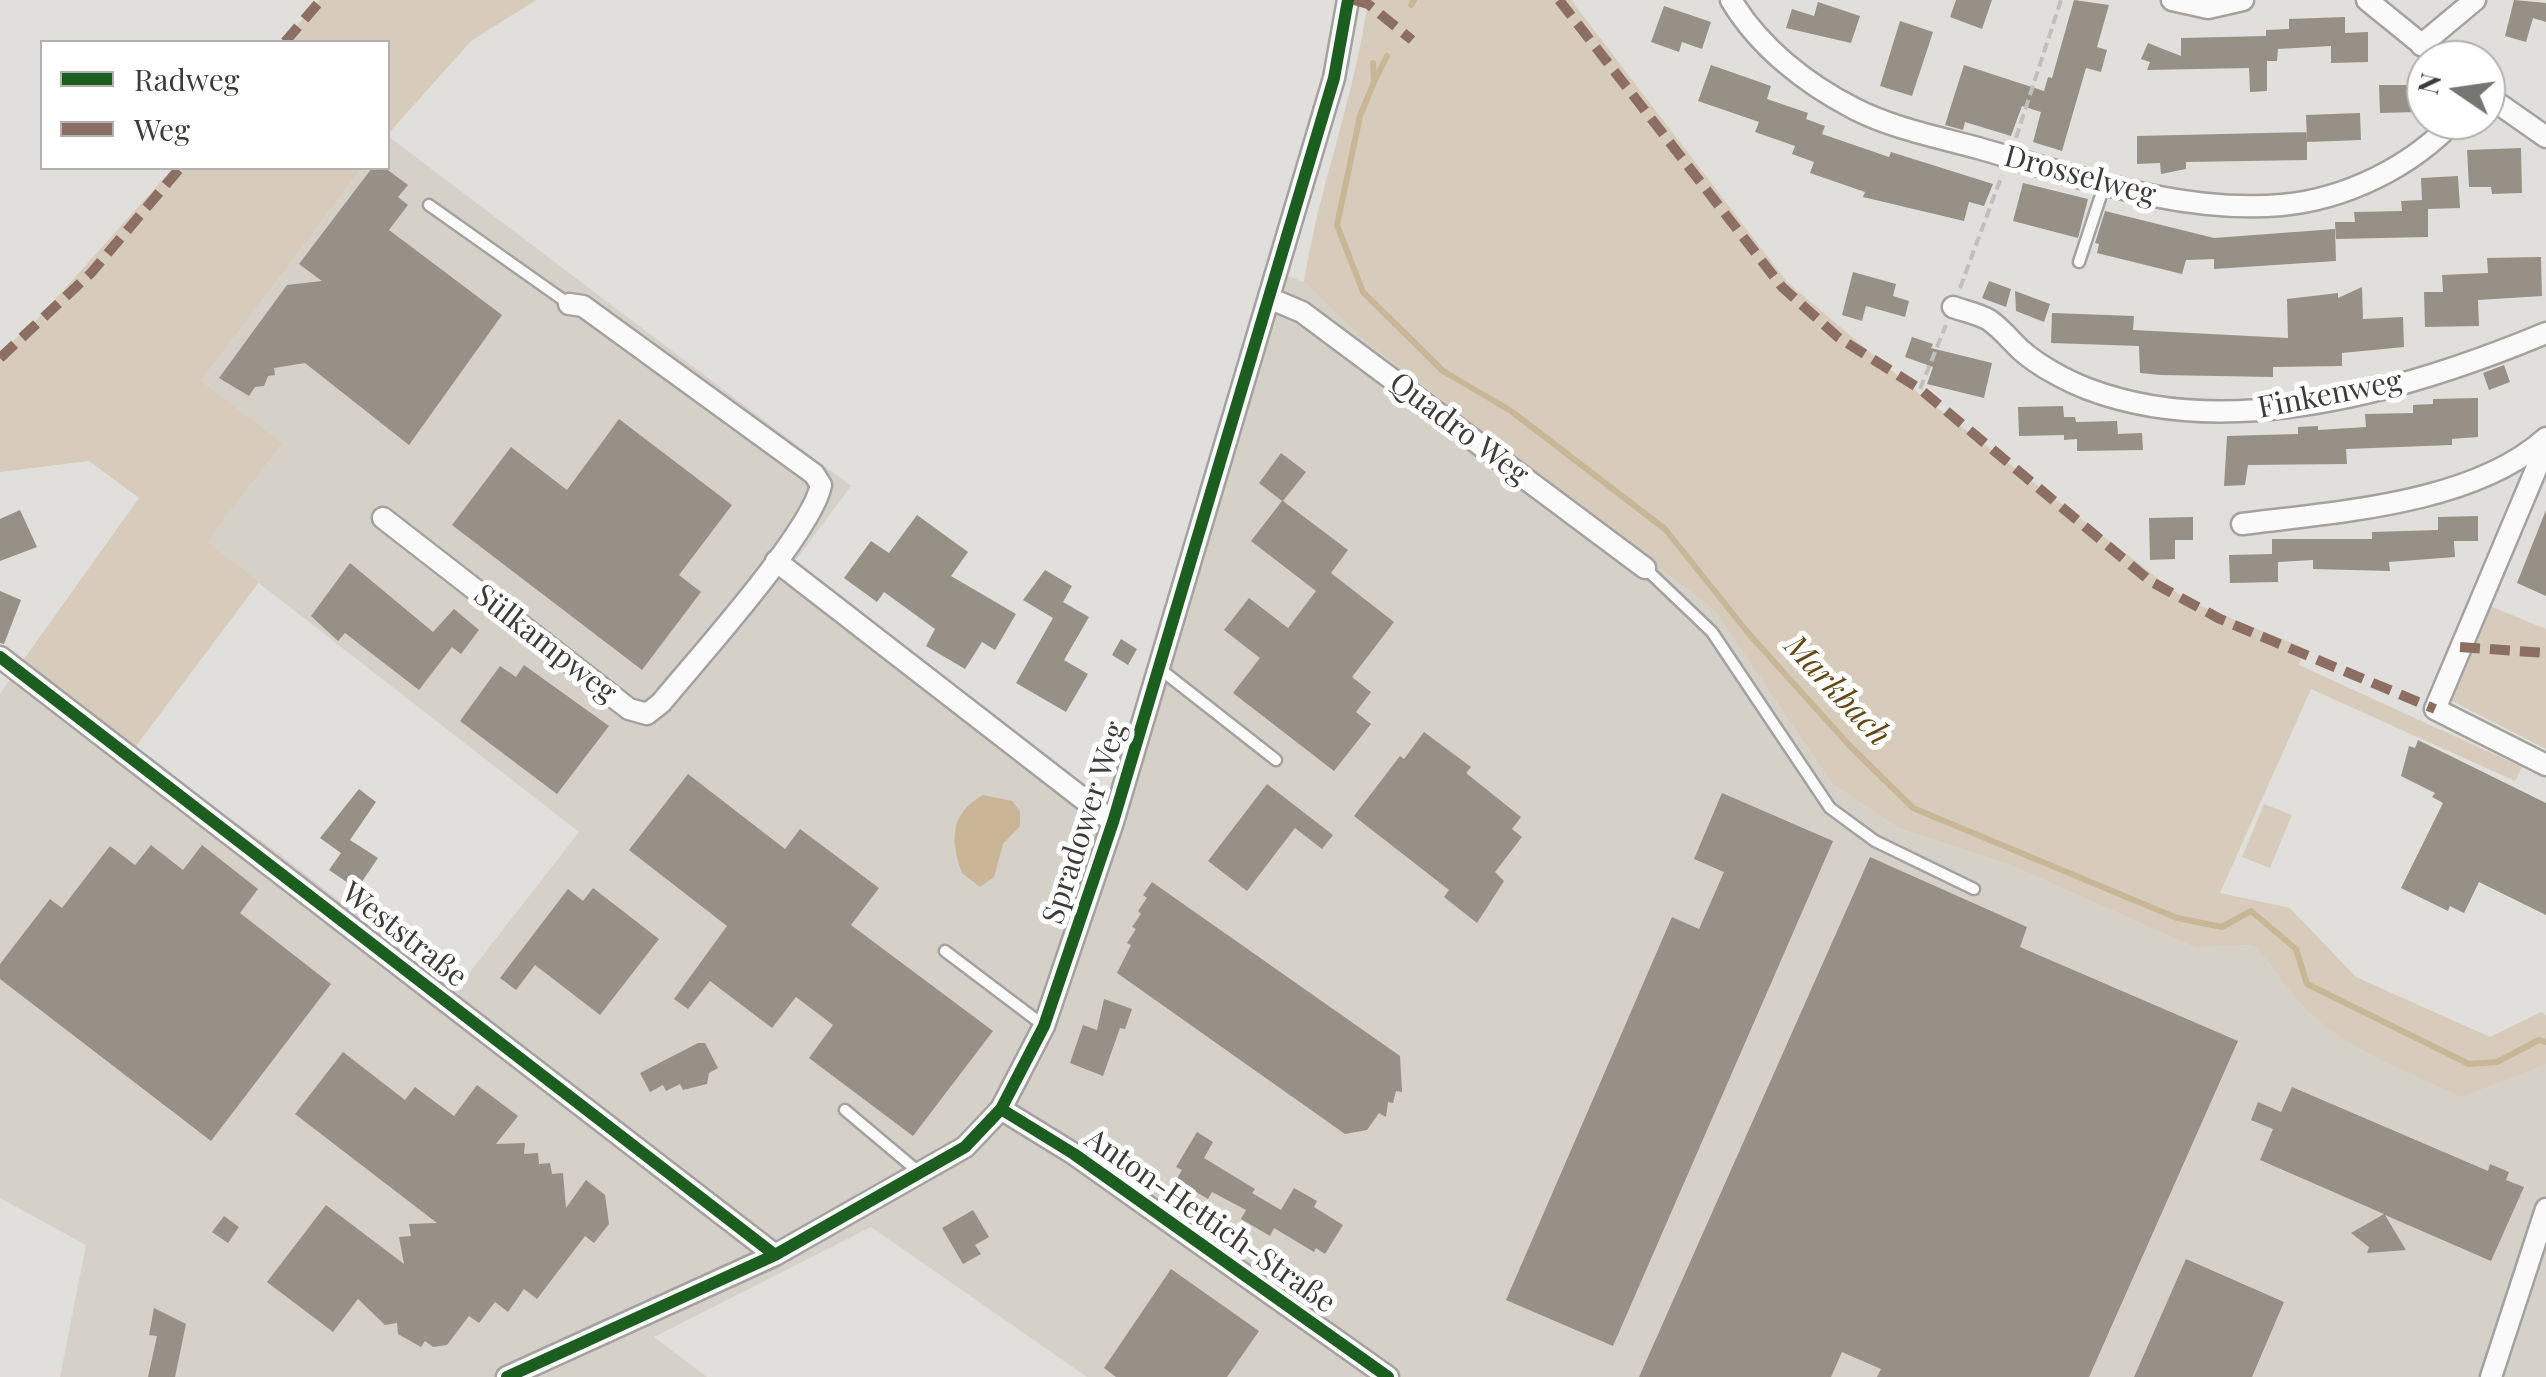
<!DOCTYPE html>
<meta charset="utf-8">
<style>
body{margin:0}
#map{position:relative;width:2546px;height:1377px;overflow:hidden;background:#e1dfdb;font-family:"Playfair Display",serif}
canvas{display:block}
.legend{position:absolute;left:40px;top:40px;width:350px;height:130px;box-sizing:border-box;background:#fff;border:2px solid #b2b1b0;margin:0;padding:12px 18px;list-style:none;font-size:30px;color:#3e3c39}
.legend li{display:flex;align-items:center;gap:20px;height:50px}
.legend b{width:50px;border:2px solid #b2b1b0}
.north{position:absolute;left:2406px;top:40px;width:100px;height:100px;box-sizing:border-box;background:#fff;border:2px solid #b2b1b0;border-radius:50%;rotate:283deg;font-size:28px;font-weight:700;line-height:40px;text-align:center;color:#3e3c39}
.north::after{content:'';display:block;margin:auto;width:35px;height:45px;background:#777572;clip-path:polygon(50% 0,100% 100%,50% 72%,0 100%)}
</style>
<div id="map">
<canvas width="2546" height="1377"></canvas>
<ul class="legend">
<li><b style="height:12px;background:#1b5e20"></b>Radweg</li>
<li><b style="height:12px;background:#8d6e63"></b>Weg</li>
</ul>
<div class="north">N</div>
</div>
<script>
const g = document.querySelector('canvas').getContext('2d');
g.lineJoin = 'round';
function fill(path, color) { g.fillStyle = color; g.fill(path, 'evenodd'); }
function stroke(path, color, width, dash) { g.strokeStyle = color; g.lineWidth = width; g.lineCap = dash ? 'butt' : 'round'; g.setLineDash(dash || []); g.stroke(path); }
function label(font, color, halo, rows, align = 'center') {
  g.font = font + ' "Playfair Display",serif'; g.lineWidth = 10; g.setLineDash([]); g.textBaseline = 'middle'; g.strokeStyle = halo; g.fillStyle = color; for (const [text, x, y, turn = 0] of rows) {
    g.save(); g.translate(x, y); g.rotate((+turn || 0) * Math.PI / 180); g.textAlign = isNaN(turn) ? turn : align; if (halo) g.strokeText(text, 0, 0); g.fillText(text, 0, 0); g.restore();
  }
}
const built = new Path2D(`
 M388,136L851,486L793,564L1076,780L1130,804L1288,276L1304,282L1361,338L1715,611L1832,784L1898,828L2008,864L2196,948L2252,945L2277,967L2311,1014L2546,1064V1377H1087L871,1227L654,1337L707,1377H60L86,1245L0,1198V694L24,659L133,750L269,846L455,991L579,832L206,542L201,381L362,168H388Z`);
const green = new Path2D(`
 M319,0H536L471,41L388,134V42H283Z
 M1368,0H1571L1787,282L1923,397L2186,600L2304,648L2299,665L2522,767L2515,781L2311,689L2220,893L2290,908L2356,977L2490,1037L2541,1012L2546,1015V1064L2461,1097C2412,1073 2353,1052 2312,1015C2290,995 2277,967 2252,945L2196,948L2008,864L1898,828L1832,784L1715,611L1361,338L1304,282C1319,186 1355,97 1368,0Z
 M173,168H362L201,381L282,443L207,542L259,582L133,750L24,659L139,498L89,461L0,472V352L32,325Z
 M2485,604L2546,629V749L2446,698Z
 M2264,804L2292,815L2270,868L2242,857Z`);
const water = new Path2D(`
 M983,795L1012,801L1020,811V826L1003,844L994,877L980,887L962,873C950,840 950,813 983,795Z`);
const stream = new Path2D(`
 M1411,5L1414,0
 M1373,63L1374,82L1360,116L1337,225L1363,292L1443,371L1511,411L1665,529L1749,634L1849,745L1913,808L2177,918L2222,927L2251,911L2296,949L2307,984L2469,1064L2497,1062L2539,1040L2546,1042
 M1374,82L1387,56`);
const building = new Path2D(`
 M1956,0H1992L1982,29L1950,17Z
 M2074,0L2109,5L2097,47L2107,50L2101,72L2086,68L2062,151L2033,142L2041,112L2022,106L2011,136L1965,122L1963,130L1945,125L1964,65L2044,91L2048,77L2052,78Z
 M2514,0L2546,3V22L2533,18L2526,42L2505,36Z
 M1818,2L1860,16L1851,43L1786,28L1792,9L1814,16Z
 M1664,6L1711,22L1702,49L1682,42L1679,52L1651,42Z
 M2345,17V33L2368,32V62L2331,63V46L2278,49L2277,61H2267V91L2250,92L2249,68L2147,70L2150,62L2141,59L2148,43L2181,56V38L2266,36V30L2289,29V19Z
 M1900,21L1933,32L1912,96L1880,86Z
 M1711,65L1771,86L1767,99L1808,113L1806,119L1825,126L1822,134L1889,157L1891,152L1993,184L1984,206L1969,202L1964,221L1863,197L1865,192L1810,173L1814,162L1792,154L1795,146L1755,132L1759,122L1698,101Z
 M2379,85H2416V112L2380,113Z
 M2360,113L2361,140L2307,142L2306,115Z
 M2307,132V160L2186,162V169L2161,174L2160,163L2137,164V136Z
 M2521,148L2522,193L2492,194L2491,187H2469L2467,150Z
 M372,168H385L408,185L398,197L408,205L389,230L502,315L409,445L305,363L274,368L275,375L268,376L264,386L255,387L249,396L219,378L287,285L322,281L299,264Z
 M2458,176L2460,208L2428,209V237L2336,239L2335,222H2355L2354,212L2402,211L2401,201L2422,200L2421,178Z
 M2023,183L2088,199L2078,238L2013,221Z
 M2105,211L2214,238L2335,229L2336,261L2214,269V259L2186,260L2182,274L2097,253L2099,244L2095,243Z
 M2541,257L2542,296L2478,300L2479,326L2425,327L2424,292H2443L2442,275L2488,273L2487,258Z
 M1853,272L1896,284L1893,296L1909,301L1905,317L1866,306L1862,321L1842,315Z
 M1989,281L2011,289L2006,307L1982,298Z
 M2362,287L2363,319L2403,317L2404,347L2342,353V366L2273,367V377L2161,375L2140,373L2139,346L2051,343L2052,313L2134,316L2133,330L2288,338L2287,299L2338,293V298Z
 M2015,291L2050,304L2044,322L2016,311Z
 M1912,337L1933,344L1931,348L1992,363L1984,398L1927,384L1933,367L1905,357Z
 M2504,365L2510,382L2489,390L2483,373Z
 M2478,398V437L2452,439V445L2346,449L2347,464L2248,465L2245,485L2224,486L2227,436L2298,434V427L2318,426V430L2366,427L2365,414L2413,413V405L2433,404V399Z
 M2063,406L2064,417H2075L2076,422L2117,421L2118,434L2142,433L2143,450L2077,451V439L2064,440V435L2019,436L2018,407Z
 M619,419L732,505L679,575L701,592L642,670L452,525L511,447L567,490Z
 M1281,453L1306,472L1283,501L1348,550L1331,573L1394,622L1352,677L1371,692L1356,712L1371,724L1334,771L1233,693L1260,658L1224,630L1249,598L1288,628L1316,591L1251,541L1282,501L1259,483Z
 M20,510L37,547L0,561V519Z
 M2546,510V596L2517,583Z
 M917,515L968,552L951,576L1016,614L995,650L982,642L965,669L926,646L935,629L884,592L877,602L844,578L871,541L889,553Z
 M2478,516V541H2454L2455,557L2389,562L2390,571L2313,569V560L2278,562V582L2230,583L2229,555L2272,554V539H2372V532L2438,530V517Z
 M2193,517V540H2175V559L2150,560L2149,518Z
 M350,563L433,632L454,609L479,630L461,654L452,647L419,690L345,633L338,641L311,616Z
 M1045,570L1072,586L1063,602L1089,617L1064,660L1088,674L1066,712L1016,683L1053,618L1023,600Z
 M0,591L21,600L4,644L0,643Z
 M1121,639L1137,649L1128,665L1112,655Z
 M524,665L609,726L557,794L460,721L500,666L516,677Z
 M1424,732L1471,767L1466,773L1521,817L1512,829L1522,837L1495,872L1504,881L1477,923L1444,897L1449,890L1354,816L1400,756L1404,759Z
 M2418,740L2546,803V915L2479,882L2464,913L2450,906L2448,911L2401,888L2443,803L2432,797L2435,793L2401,776L2409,746L2415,748Z
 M688,774L785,849L800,829L879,888L851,925L993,1031L913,1136L809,1058L833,1025L796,997L772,1028L710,981L688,1009L674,999L727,926L629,850Z
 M1267,784L1333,835L1322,849L1295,828L1247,891L1208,861Z
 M359,789L376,802L350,840L378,858L357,889L329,870L341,853L320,838Z
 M1722,793L1833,841L1613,1346L1506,1300L1672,917L1699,929L1724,872L1694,859Z
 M151,845L183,870L202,845L258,889L240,913L331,984L211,1141L0,979V964L50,899L62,908L110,846L135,865Z
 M1870,857L2027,927L2020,947L2238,1041L2089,1377H1877L1881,1369L1842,1352L1831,1377H1639Z
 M1152,882L1400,1056L1402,1092L1396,1091L1393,1103L1388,1102L1386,1117L1379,1113L1367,1130L1345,1134L1117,973L1131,945L1127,943L1136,929L1132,927L1141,914L1138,911L1147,898L1143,895Z
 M593,888L659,939L600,1015L535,965L516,990L500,978L568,889L583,901Z
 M1104,999L1132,1009L1125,1029L1120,1028L1103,1076L1070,1063L1083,1025L1097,1030Z
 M698,1043H705L718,1068L709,1073L707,1084L683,1090L680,1084L666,1091L663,1085L650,1092L640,1073Z
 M343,1052L405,1100L415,1087L454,1116L477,1085L518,1116L496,1144L525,1143L524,1154L538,1153L539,1164L550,1163L552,1174L563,1173L566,1208L586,1180L605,1195L609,1224L594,1243L585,1236L537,1299L524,1289L508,1312L495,1302L479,1323L469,1316L447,1345L433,1347L425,1341L421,1347L398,1334L397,1323L385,1325L358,1299L333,1332L267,1282L326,1205L404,1264L399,1237L411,1236L409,1224L437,1223L295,1114Z
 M2292,1087L2488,1171L2490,1164L2509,1172L2506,1180L2524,1187L2491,1261L2385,1215L2406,1250L2367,1253L2369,1247L2351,1233L2384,1214L2260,1160L2273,1129L2251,1120L2258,1102L2281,1112Z
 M1197,1132L1213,1142L1204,1158L1255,1189L1252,1193L1281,1210L1294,1188L1317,1201L1314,1207L1343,1225L1325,1254L1316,1248L1314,1252L1274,1228L1270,1236L1241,1219L1246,1210L1212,1192L1208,1199L1176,1180L1182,1170L1176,1167Z
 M973,1210L989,1237L975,1245L981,1254L963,1264L942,1228Z
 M224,1216L239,1227L228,1243L212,1232Z
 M2186,1259L2284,1302L2252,1377H2134Z
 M1171,1269L1259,1331L1227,1377H1116L1104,1368Z
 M154,1308L186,1324L175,1377H148L157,1336L149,1335Z`);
const path = new Path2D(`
 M2016,138L2061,0
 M1960,288L2002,175
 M1920,389L1946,325`);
const lane = new Path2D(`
 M429,205L569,304
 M2079,262L2105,183
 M1645,568L1712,632L1830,808L1875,841L1974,889
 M1160,669L1276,760
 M945,951L1043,1025
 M845,1110L920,1173`);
const street = new Path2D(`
 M1731,0C1759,47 1806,84 1855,109C1892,128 1937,137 1978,148C2076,176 2179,214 2282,205C2346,199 2411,167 2455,120
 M2172,0L2208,8L2243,0
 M2367,0L2441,60
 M2421,45L2475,0
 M2486,95L2546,137
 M1269,298L1302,312L1645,568
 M1953,307C1964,311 1979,314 1989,320C2001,328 2011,341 2022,351C2039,366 2067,381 2088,389C2230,443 2412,389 2546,333
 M2538,445L2543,453L2435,709L2546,765
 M383,518L629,709L647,714L661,703C697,659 812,532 821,485L814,474L583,306L569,304
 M2242,524C2336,512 2473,504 2546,438
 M776,561L1113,822
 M0,657L775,1255
 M1001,1109L1074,1154L1388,1377
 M507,1377L775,1255L965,1147L1001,1109L1044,1026L1113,822L1334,78L1348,0
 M2491,1377L2546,1209`);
const quiet = new Path2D(`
 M1354,0L1368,4L1412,40
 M1559,0L1782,287L1839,338L1920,389L2150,581L2220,619L2435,709
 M285,42L321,0
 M0,358L91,273L180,168
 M2460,647L2546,653`);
const cycleway = new Path2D(`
 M0,657L775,1255
 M1001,1109L1074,1154L1388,1377
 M507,1377L775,1255L965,1147L1001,1109L1044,1026L1113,822L1334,78L1348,0`);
const streetNames = [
 ["Drosselweg",2080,176,15],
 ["Finkenweg",2330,395,-11],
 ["Quadro Weg",1459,429,37],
 ["Sülkampweg",545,644,38],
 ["Spradower Weg",1085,823,-72],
 ["Weststraße",404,935,38],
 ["Anton-Hettich-Straße",1210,1221,35]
];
const waterNames = [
 ["Markbach",1837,691,47]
];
fill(built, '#d6d1c8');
fill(green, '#d7ccbb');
fill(water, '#c8b696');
stroke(stream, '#c8b696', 6);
fill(building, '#969087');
stroke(lane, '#a4a2a0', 15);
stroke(street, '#a4a2a0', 25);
stroke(path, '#c0bfbd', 4, [10, 5]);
stroke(lane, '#fafafa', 10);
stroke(street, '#fafafa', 20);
stroke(quiet, '#8d6e63', 10, [20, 10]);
stroke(cycleway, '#1b5e20', 12);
label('30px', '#3e3c39', '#fff', streetNames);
label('italic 32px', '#644813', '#fff', waterNames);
</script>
